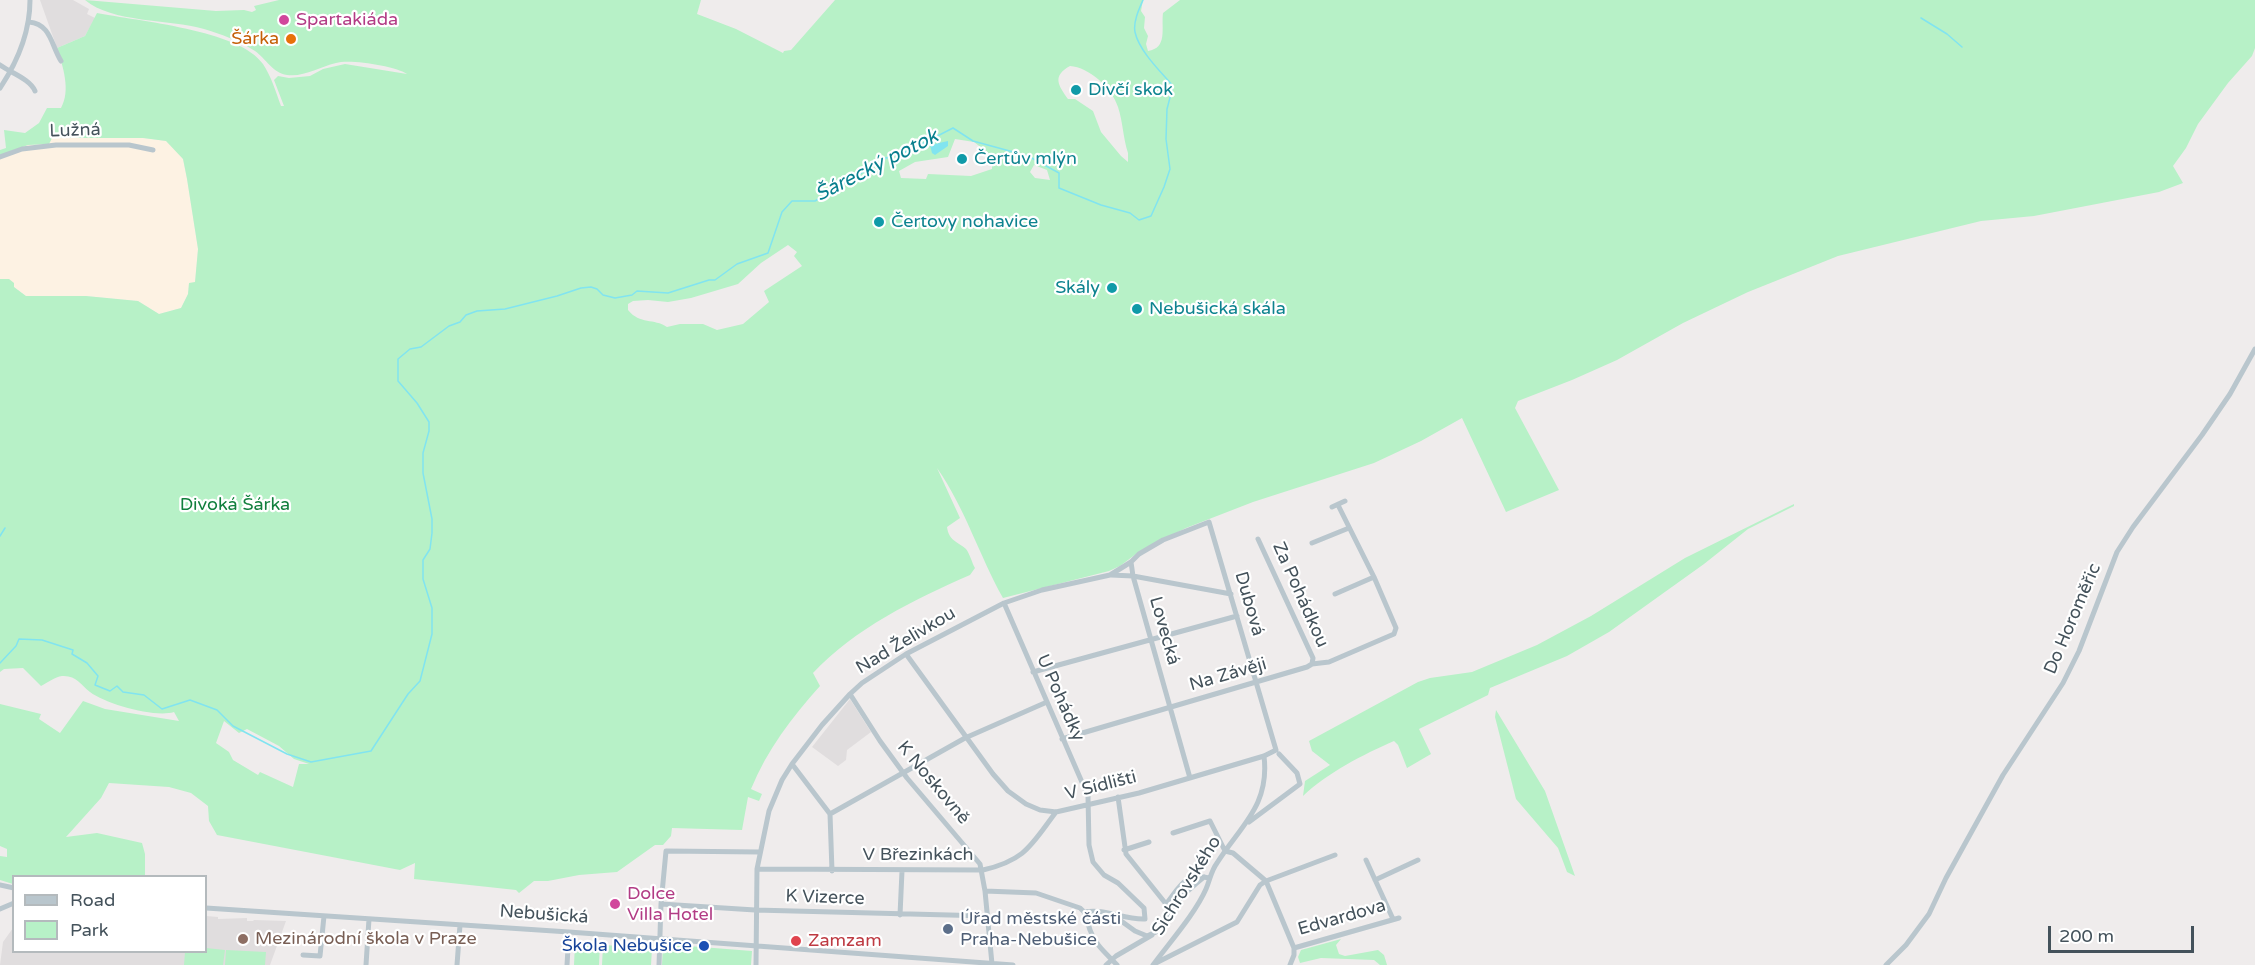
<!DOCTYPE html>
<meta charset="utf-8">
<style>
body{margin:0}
#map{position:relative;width:2255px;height:965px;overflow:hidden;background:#efecec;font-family:"Varela Round",sans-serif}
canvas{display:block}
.legend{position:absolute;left:12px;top:875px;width:195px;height:78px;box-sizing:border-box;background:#fff;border:2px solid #b4babd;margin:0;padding:8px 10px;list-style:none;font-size:18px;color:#44525b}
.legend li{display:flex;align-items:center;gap:12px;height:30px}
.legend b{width:30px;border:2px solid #b4babd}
.scale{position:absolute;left:2048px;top:926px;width:146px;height:27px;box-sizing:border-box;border:3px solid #44525b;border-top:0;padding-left:8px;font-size:18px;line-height:21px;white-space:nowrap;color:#44525b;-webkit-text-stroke:4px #fff;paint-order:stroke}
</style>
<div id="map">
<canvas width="2255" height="965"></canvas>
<ul class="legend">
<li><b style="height:8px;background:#b9c6cd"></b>Road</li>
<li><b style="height:16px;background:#b7f1c7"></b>Park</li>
</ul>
<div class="scale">200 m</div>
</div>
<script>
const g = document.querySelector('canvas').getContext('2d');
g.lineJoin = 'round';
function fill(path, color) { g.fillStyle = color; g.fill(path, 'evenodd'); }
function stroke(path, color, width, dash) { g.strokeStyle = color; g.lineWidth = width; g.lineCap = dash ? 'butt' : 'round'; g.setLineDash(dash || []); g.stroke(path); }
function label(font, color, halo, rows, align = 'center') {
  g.font = font + ' "Varela Round",sans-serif'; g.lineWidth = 4.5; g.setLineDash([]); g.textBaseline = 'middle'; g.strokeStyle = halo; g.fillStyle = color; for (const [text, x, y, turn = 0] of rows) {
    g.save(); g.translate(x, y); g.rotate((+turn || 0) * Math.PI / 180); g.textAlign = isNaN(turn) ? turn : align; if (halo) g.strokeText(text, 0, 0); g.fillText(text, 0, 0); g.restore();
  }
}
const commercial = new Path2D(`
 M52,138H143L166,141L177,150L183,159L187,179L198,249L195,283H189L188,294L181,308L159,314L138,301L86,296H26L14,287L9,279H0V155L28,145L49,144Z`);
const education = new Path2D(`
 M40,0H73L89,9L87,14L95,18L85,36L57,48Z
 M850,699L871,732L847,750L846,760L838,766L812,747Z
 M206,916L218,917V919L247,918V921H253L254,920L286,921L270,965H0L3,942L13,928L14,952H206Z`);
const green = new Path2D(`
 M85,0L216,11L244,10L252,12L256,10L254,6L279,0H701L697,14L736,29L783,53L784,51L791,50L835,0H1143L1141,11L1145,17L1144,28L1148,36L1146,44L1148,51C1168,48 1161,28 1163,13L1180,0H2255V48L2252,56L2228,83L2198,124L2186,148L2173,166L2183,183L2159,192L2034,216L1981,221L1838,256L1748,292L1683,323L1617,360L1572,380L1518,401L1515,408L1559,490L1506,512L1462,418L1421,441L1374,463L1253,502L1186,528L1140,551L1120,566L1109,571L1003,598C979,555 965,508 937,468L960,518L947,527C949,541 957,541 966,549C970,554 972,563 975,568L970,575C915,599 854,629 813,673L820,686C792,717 767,750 751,789L762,794L759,801L748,797L742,830L672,828L671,836L663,845H655L617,872L579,875L548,881H534L519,893L516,890L414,879L415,863L400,870L217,835L209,821L208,806L191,793L169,787L109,783L101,798L66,837L97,833L142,843L145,854V876H14L13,884L0,880V856L7,857V849L0,846V704L41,714L39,719L60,733L83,701L105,709L179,721L174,712C155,718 106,704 90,692C81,685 76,675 62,676C55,677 47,683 41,686L23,668L4,669L0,672V279H9L14,283V287L26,296H86L138,301L159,314L181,308L188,294L189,283L195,282L198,249L187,179L183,159L166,141L143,138H52L49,144L28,145L0,155V150L6,148L4,130L25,133L39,123L47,108H61C71,90 63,67 57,48L85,36L97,13C137,21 240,30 263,64C271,76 276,92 281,106H284L274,80L278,76L289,78L310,76L323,69L345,64L407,74C395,66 350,59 336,63C319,67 305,77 287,75C273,73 266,59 255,51C240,41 221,34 204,29C169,19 112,23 85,0ZM1070,66C1089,67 1112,88 1118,107C1123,122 1123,138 1128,153V162L1121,156L1101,132L1093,111L1075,99H1068C1058,85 1052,76 1070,66ZM955,139L974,142L992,156V169L971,176L928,174L926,179L901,178L899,171L915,162L948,157ZM1034,165L1047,170L1050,180L1035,178L1030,172ZM788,245L797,252L794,256L802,266L764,291L769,302L743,324L717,330L703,324H680L667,327C654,318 640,325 628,310V304L633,301L648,300L668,302L691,298L738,284L761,263ZM224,721L239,733L247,729L279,746L294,759L309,764H299L293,787L260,772L258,775L233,760L229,752L216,743Z
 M1794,504V506L1748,529L1704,564L1609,632L1567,656L1490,688L1488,695L1419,729L1431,754L1407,768L1398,745L1394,741C1364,754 1327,773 1303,796L1305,781L1330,765L1312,751L1309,741L1418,682L1430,678L1472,672L1537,645L1591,616L1685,558Z
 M1496,710L1545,791L1575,876L1567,872L1558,848L1516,799L1495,717Z
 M1341,939L1336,945L1339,954L1345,956L1378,950L1384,955L1387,965H1380L1374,960L1321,958L1300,963L1298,957L1301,950Z
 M575,942L600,943L599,965H574Z
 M663,944L752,951L751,965H662Z
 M603,945L652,948L651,965H602Z
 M206,948L225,950L223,965H184L185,952H206Z
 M226,950L266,952L265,965H225Z`);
const water = new Path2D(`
 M948,141V146L935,155L932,153L930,145Z`);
const stream = new Path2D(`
 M1921,18L1947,34L1962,47
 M0,536L5,528
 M0,663L16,646L19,639L42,640L73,650L72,654L87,663L98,676L95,685L110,691L117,686L123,692L144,695L162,709L190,700L217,710L233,726L287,754L311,762L371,751L408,694L420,681L432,634V608L423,579V560L430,549L432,533V519L423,473V453L429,431V422L417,403L398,381V359L410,349L421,347L449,326L460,322L466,315L477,311L505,309L557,296L581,288L591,287L597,289L603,295L615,298L632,295L637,291L668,293L709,280H715L737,264L768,253L782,212L792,201H815L886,158L908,151L953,128L973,141L1028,156L1059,173V188L1101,205L1130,213L1139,220L1151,216L1164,187L1170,169L1166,139L1167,109L1173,86C1161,72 1139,51 1135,32C1133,22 1139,9 1143,0`);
const minor = new Path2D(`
 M29,22C51,24 51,45 61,61
 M0,65C11,73 30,79 35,91
 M0,88C18,61 30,33 30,0
 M0,157L22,149L56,145H129L153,150
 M1332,507L1345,501
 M1258,539L1313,658L1312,664
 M1312,543L1349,528
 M1131,562L1133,576L1190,778
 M1111,575L1133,576L1231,594
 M1335,594L1374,577
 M1004,603L1088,796L1089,845L1093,862L1104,875L1118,883L1144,908L1145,919C1124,920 1105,908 1085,912
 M1033,672L1237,616
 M850,694L880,741L907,778L980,864L985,891L992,964
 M1062,739L1307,667L1312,664L1329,662L1394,634L1396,628L1374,577L1338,505
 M792,764L830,814L832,871
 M1118,797L1126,854L1166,904C1180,887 1184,872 1209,878
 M830,814L965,738L1047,702
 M1249,822L1300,784L1297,773L1279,754
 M1173,833L1210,821L1225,851L1233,853L1266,881L1294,948V955L1290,965
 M1124,850L1149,842
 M1366,860L1393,919
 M757,869L983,870C1026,860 1031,845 1056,812
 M1375,880L1418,860
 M0,885L14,888
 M985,891L1036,893L1080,908C1088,914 1087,922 1090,930C1095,945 1107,954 1117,965
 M661,904L755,910L988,916
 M206,908L569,932L1013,965
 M0,909L14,903
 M900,915L902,871
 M1117,918L1135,931L1147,936L1156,932C1167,911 1185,892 1204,877
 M1294,948L1399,918
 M303,955L320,956L324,916
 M1154,964L1237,922L1260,885L1266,881L1335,855
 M366,965L369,919
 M457,965L460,925
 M567,965L569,932
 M659,965L661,904L666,851L760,852
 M756,965L757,869L769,811L782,780L792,764L822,725L850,694L862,683L906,654L1004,603L1042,590L1110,575L1131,562L1139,554L1163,540L1209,522L1276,750L1264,756L1139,793L1056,812L1040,810L1026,804L1008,791L993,774L906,654
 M1106,965L1116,956L1152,935
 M1153,965C1169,943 1195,914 1206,889C1210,880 1211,871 1217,863C1240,826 1270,806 1264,756
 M1886,965L1906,945L1929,914L1946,878L2003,775L2063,683L2079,651L2117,552L2133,527L2202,435L2230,394L2255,349`);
const markers = [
 [284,20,6,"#d1479c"],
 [291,39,6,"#e8710a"],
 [1076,90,6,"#0f9aa8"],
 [962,159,6,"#0f9aa8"],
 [879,222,6,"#0f9aa8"],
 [1112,288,6,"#0f9aa8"],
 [1137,309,6,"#0f9aa8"],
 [615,904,6,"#d1479c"],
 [948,929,6,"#5c6f8a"],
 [243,939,6,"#8d6e63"],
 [796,941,6,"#e0444e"],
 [704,946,6,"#1a4fb4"]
];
const hotelNames = [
 ["Spartakiáda",296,20],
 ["Dolce",627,894],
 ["Villa Hotel",627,915]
];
const foodNames = [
 ["Šárka",279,39]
];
const cultureNames = [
 ["Dívčí skok",1088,90],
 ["Čertův mlýn",974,159],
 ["Čertovy nohavice",891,222],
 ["Skály",1100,288,"right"],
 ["Nebušická skála",1149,309]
];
const streetNames = [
 ["Lužná",75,131,-2],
 ["Za Pohádkou",1300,595,66],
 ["Dubová",1249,604,74],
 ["Do Horoměřic",2073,619,-67],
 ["Lovecká",1164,631,74],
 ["Nad Želivkou",906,641,-31],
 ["Na Závěji",1228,675,-16],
 ["U Pohádky",1060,698,66],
 ["K Noskovně",933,783,50],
 ["V Sídlišti",1101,786,-14],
 ["V Březinkách",918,855],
 ["Sichrovského",1187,886,-58],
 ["K Vizerce",825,898,2],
 ["Nebušická",544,915,4],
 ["Edvardova",1342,918,-16]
];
const parkNames = [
 ["Divoká Šárka",235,505]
];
const serviceNames = [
 ["Úřad městské části",960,919],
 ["Praha-Nebušice",960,940]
];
const educationNames = [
 ["Mezinárodní škola v Praze",255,939]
];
const healthNames = [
 ["Zamzam",808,941]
];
const transitNames = [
 ["Škola Nebušice",692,946]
];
const waterNames = [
 ["Šárecký potok",877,166,-27]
];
fill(commercial, '#fdf2e3');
fill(education, '#e0ddde');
fill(green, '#b7f1c7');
fill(water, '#81e4f0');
stroke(stream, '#81e4f0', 1.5);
stroke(minor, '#b9c6cd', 5);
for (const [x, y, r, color] of markers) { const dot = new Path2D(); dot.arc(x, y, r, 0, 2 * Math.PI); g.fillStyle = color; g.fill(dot); stroke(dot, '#fff', 2); }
label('18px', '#b23c85', '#fff', hotelNames, 'left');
label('18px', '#c56008', '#fff', foodNames, 'right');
label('18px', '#0d838f', '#fff', cultureNames, 'left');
label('18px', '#44525b', '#fff', streetNames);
label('18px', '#117f3d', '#fff', parkNames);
label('18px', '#4e5e75', '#fff', serviceNames, 'left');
label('18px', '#785e54', '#fff', educationNames, 'left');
label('18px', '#be3a42', '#fff', healthNames, 'left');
label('18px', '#164399', '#fff', transitNames, 'right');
label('italic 20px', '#077f8e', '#fff', waterNames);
</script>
